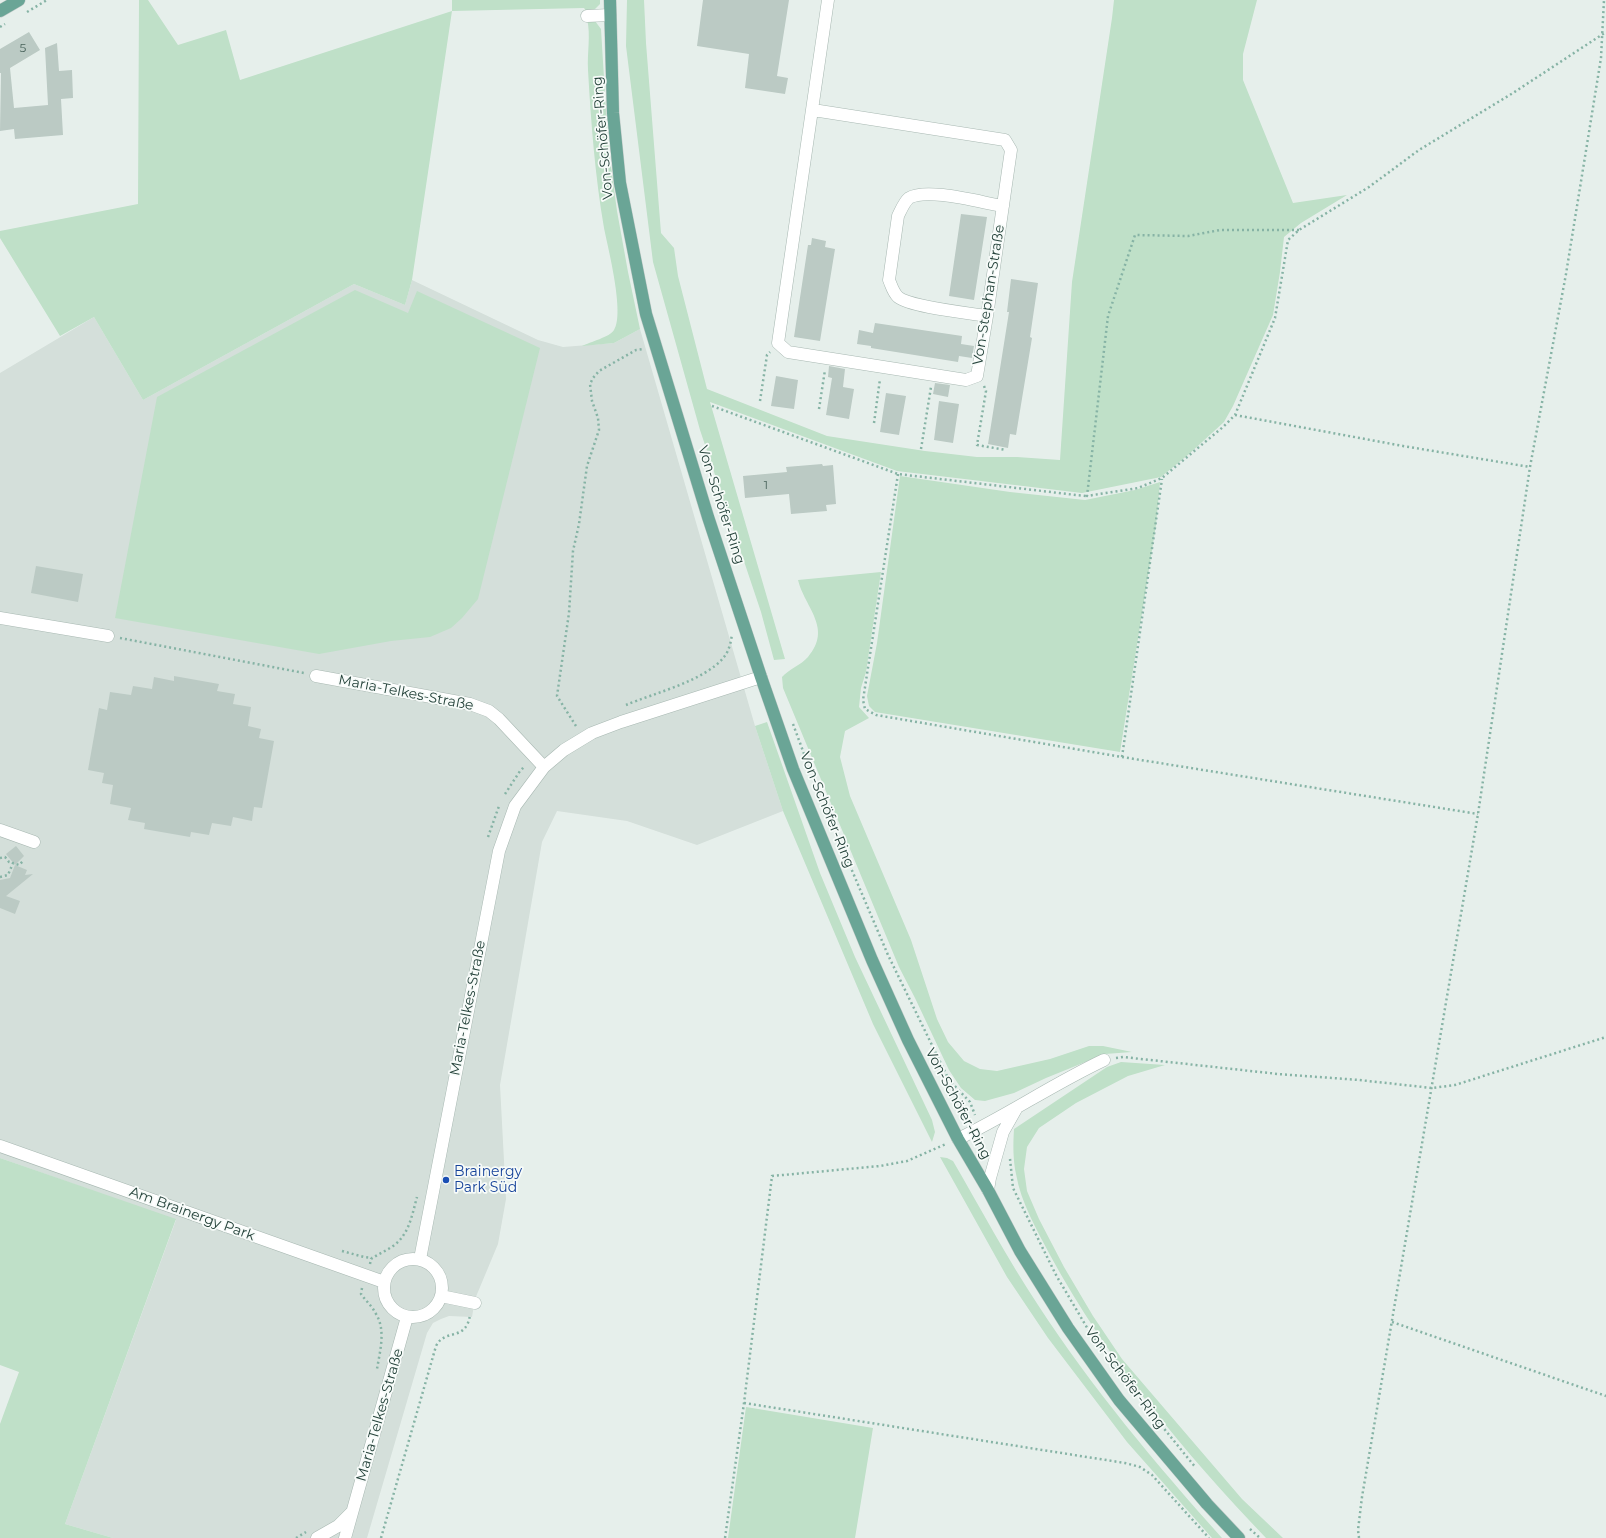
<!DOCTYPE html>
<meta charset="utf-8">
<style>
body{margin:0}
canvas{display:block;background:#e6efeb}
</style>
<canvas width="1606" height="1538"></canvas>
<script>
const g = document.querySelector('canvas').getContext('2d');
g.lineJoin = 'round';
function fill(path, color) { g.fillStyle = color; g.fill(path, 'evenodd'); }
function stroke(path, color, width, dash) { g.strokeStyle = color; g.lineWidth = width; g.lineCap = dash ? 'butt' : 'round'; g.setLineDash(dash || []); g.stroke(path); }
function label(font, color, halo, rows, align = 'center') {
  g.font = font + ' Montserrat,sans-serif'; g.lineWidth = 3.5; g.setLineDash([]); g.textBaseline = 'middle'; g.strokeStyle = halo; g.fillStyle = color; for (const [text, x, y, turn = 0] of rows) {
    g.save(); g.translate(x, y); g.rotate((+turn || 0) * Math.PI / 180); g.textAlign = isNaN(turn) ? turn : align; if (halo) g.strokeText(text, 0, 0); g.fillText(text, 0, 0); g.restore();
  }
}
const built = new Path2D(`
 M412,280L538,340L563,347L614,343L640,329L755,726L783,811L697,845L627,821L557,811L542,842L500,1085L506,1199L498,1244L475,1299L472,1317L449,1316L441,1319L433,1323L427,1333L367,1538H113L65,1524L176,1220L0,1158V373L94,317L143,400L354,284L405,305Z`);
const green = new Path2D(`
 M139,0H148L178,45L226,30L240,80L452,11V0H600V4L594,10L586,11L584,8L452,11L412,280L405,305L354,284L143,400L94,317L60,336L0,238V231L138,204Z
 M627,0H644L646,43L661,233L674,248L678,276L707,389L827,436L925,451L977,457H1017L1060,460L1072,282L1112,18L1114,0H1257L1243,54V80L1293,203L1347,195L1301,223L1284,237L1280,272L1273,315L1233,406L1224,422L1189,454L1161,477L1082,493L897,471L710,402L785,659L774,660L761,612L700,430L653,262L626,46Z
 M587,19L595,21L601,29L608,144L617,211L628,272L640,329L614,343L582,346C590,342 610,337 614,330C625,314 608,248 604,228C595,175 591,123 588,70C587,53 591,35 587,19Z
 M355,290L408,313L417,291L540,348L478,599L462,618L451,628L430,637L391,641L319,654L115,618L157,397Z
 M900,476L1010,492L1085,500L1135,490L1160,482L1156,525L1120,752L875,712L869,706L867,696L877,643Z
 M881,572L866,672L861,688L859,707L869,718L845,731L840,757L850,796L911,940L937,1019L948,1042L964,1061L980,1069L997,1071L1050,1059L1089,1046H1103L1132,1052L1105,1054L1046,1078L1014,1093L985,1101L975,1100L961,1088L949,1070L915,998L899,967L783,688L782,677C789,669 801,665 808,657C833,628 805,608 798,580Z
 M767,722L820,873L855,957L932,1120L935,1132L932,1142L873,1024L783,811L755,726Z
 M1121,1062L1165,1065L1128,1076L1076,1103L1039,1128L1027,1147L1024,1169L1027,1191L1039,1219L1064,1267L1093,1316L1122,1359L1242,1499L1283,1538H1266C1184,1452 1107,1360 1050,1255C1037,1230 1021,1203 1016,1174C1013,1160 1013,1144 1014,1129L1107,1067Z
 M940,1157L947,1158L953,1161C981,1209 1007,1258 1038,1305C1092,1388 1156,1464 1222,1538H1212L1127,1442L1048,1338L1007,1277Z
 M0,1158L176,1219L65,1524L113,1538H0V1424L19,1372L0,1365Z
 M746,1407L873,1428L855,1538H728Z`);
const building = new Path2D(`
 M703,0H789L777,76L788,78L785,94L745,88L749,54L697,46Z
 M29,32L40,50L10,68L14,108L48,105L45,48L57,43L59,71L72,70L73,98L61,99L63,135L15,139L14,129L0,131L1,73H0V49Z
 M961,214L987,217L974,300L949,296Z
 M812,238L826,241L825,247L835,249L820,341L794,337L808,245H811Z
 M1011,279L1038,283L1030,337L1032,338L1016,435L1010,434L1008,448L988,444L1009,312H1007Z
 M875,323L962,336L961,344L974,346L972,358L959,356L958,362L871,348V346L857,344L859,330L873,333Z
 M829,366L845,369L843,387L854,389L849,419L826,415L832,378L828,377Z
 M776,376L798,380L794,409L771,406Z
 M935,383L950,385L948,397L933,394Z
 M886,393L906,396L899,435L880,432Z
 M939,401L959,404L953,443L934,440Z
 M822,464L823,466L833,465L836,504L826,505L827,511L791,514L789,494L745,498L743,476L787,472L786,467Z
 M36,566L83,574L78,602L31,593Z
 M174,676L219,684L217,691L235,694L233,704L251,707L248,726L261,729L259,738L274,741L262,808L254,807L252,821L233,817L231,826L212,823L209,835L191,832L190,837L144,829L145,823L128,820L131,808L110,804L113,785L102,783L104,773L88,770L99,708L107,710L110,692L131,695L133,686L152,689L154,677L174,681Z
 M16,846L24,856L15,865L6,854Z
 M15,865L27,870L25,875L33,874L6,896L20,901L15,914L0,908V880L10,878Z`);
const path = new Path2D(`
 M27,12L47,0
 M0,27L5,24
 M1299,230H1220L1188,236L1135,235L1108,316L1087,496L1138,488L1162,478L1223,427L1235,415L1275,318L1288,240L1299,230L1369,187L1419,150L1513,93L1606,32
 M984,386L986,391L977,445L1006,450
 M760,401L767,355L770,352
 M712,406L898,474L1076,495L1087,496
 M819,409L825,370
 M1235,415L1403,446L1530,467
 M874,423L880,379
 M921,449L931,387
 M898,474L863,700L865,709L876,715L1122,757L1478,814
 M120,638L304,673
 M626,705C654,693 705,681 724,657C729,651 731,642 732,634
 M793,724L817,789
 M576,726L557,696L569,613L573,551L579,524L587,466L599,430L598,418L592,401L590,384L593,378L599,371L636,350L643,349
 M1122,757L1162,479
 M505,794L520,771L525,766
 M488,837L499,806
 M842,847L888,955L949,1080L970,1102L975,1115
 M0,858L5,857L9,862L13,863
 M0,877L8,875L13,863L19,865L24,860
 M1116,1058L1123,1057L1278,1074L1359,1080L1432,1088L1455,1085L1606,1037
 M1010,1159L1013,1188L1056,1275L1089,1331L1131,1388L1196,1468
 M342,1251L364,1257L372,1258
 M370,1264L371,1259C378,1254 386,1251 393,1246C409,1235 412,1215 417,1197
 M362,1288L361,1294C366,1301 372,1306 376,1314C386,1330 380,1351 377,1369
 M1392,1322L1606,1396
 M744,1403L1125,1463L1140,1467L1152,1475L1209,1538
 M1250,1529L1260,1538
 M296,1538L306,1532
 M381,1538L436,1346C445,1328 466,1342 470,1315
 M725,1538L744,1403L772,1176L880,1166L907,1161L946,1144
 M1359,1538L1358,1530L1362,1497L1478,814L1530,467L1566,274L1601,58L1604,0`);
const minor = new Path2D(`
 M587,16L610,15
 M813,110L1005,140L1011,150L987,316L977,376L966,380L788,352L778,343L828,0
 M987,316C969,313 910,307 898,297C893,292 892,287 889,280L898,216C901,210 904,202 909,198C927,187 983,203 1003,206
 M0,618L108,636
 M316,676L470,704L489,711L499,719L544,767
 M0,830L34,842
 M958,1139C1008,1115 1053,1084 1104,1060
 M0,1146L384,1282
 M988,1190L990,1178L1003,1132L1016,1109
 M384 1288a29 29 0 1 1 58 0a29 29 0 1 1-58 0Z
 M420,1259L499,851L515,806L544,767L564,750L592,733L621,722L761,677
 M441,1296L475,1303
 M317,1538L338,1526L351,1513
 M345,1538L407,1317`);
const major = new Path2D(`
 M610,0L613,113L620,183L646,314L708,517L761,677L793,769L872,960L908,1040L958,1139L988,1190L1020,1251L1068,1328L1119,1400L1207,1504L1239,1538
 M0,11L19,0`);
const markers = [
 [446,1180,4,"#1a4fb4"]
];
const numberNames = [
 ["5",23,48],
 ["1",766,485]
];
const streetNames = [
 ["Von-Schöfer-Ring",603,138,-95],
 ["Von-Stephan-Straße",989,295,-81],
 ["Von-Schöfer-Ring",721,505,72],
 ["Maria-Telkes-Straße",406,693,11],
 ["Von-Schöfer-Ring",827,810,68],
 ["Maria-Telkes-Straße",468,1008,-79],
 ["Von-Schöfer-Ring",958,1104,62],
 ["Am Brainergy Park",192,1214,20],
 ["Von-Schöfer-Ring",1125,1378,53],
 ["Maria-Telkes-Straße",380,1415,-74]
];
const transitNames = [
 ["Brainergy",454,1172],
 ["Park Süd",454,1188]
];
fill(built, '#d4dfda');
fill(green, '#bfe0c8');
fill(building, '#bbcac4');
stroke(minor, '#a8b8b2', 13);
stroke(major, '#c2cac8', 13);
stroke(path, '#86b3a5', 2.5, [2, 3]);
stroke(minor, '#fff', 12);
stroke(major, '#6aa596', 12);
for (const [x, y, r, color] of markers) { const dot = new Path2D(); dot.arc(x, y, r, 0, 2 * Math.PI); g.fillStyle = color; g.fill(dot); stroke(dot, '#f7fbf9', 1.5); }
label('12px', '#4a645c', null, numberNames);
label('14px', '#24423a', '#f7fbf9', streetNames);
label('14px', '#164399', '#f7fbf9', transitNames, 'left');
</script>
